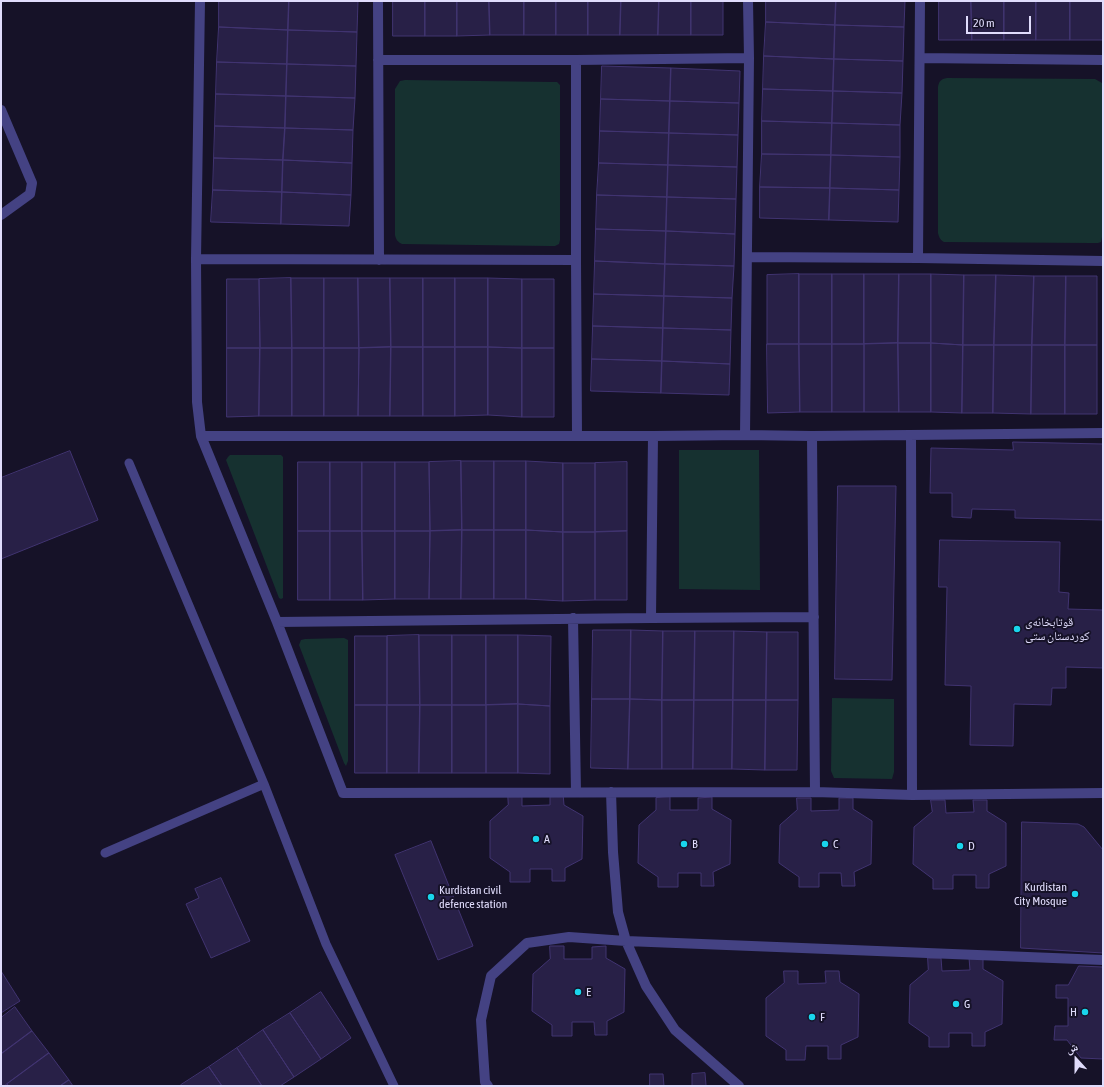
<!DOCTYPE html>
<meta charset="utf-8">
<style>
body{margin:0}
#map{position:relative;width:1104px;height:1087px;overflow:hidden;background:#161228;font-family:"Asap Condensed","Noto Naskh Arabic",sans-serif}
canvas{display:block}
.frame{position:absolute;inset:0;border:2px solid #e0dcfc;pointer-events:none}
.north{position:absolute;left:1056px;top:1039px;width:40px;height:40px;-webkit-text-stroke:3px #161228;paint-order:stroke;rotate:339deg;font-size:11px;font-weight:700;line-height:16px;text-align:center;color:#e0dcfc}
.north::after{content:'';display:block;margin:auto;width:14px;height:18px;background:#e0dcfc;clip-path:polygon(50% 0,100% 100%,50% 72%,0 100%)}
.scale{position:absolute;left:966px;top:16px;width:65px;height:18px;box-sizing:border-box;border:2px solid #e0dcfc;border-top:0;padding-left:5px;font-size:12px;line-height:14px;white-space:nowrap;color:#e0dcfc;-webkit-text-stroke:3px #161228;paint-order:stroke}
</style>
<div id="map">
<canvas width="1104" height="1087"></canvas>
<div class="frame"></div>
<div class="north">ش</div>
<div class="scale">20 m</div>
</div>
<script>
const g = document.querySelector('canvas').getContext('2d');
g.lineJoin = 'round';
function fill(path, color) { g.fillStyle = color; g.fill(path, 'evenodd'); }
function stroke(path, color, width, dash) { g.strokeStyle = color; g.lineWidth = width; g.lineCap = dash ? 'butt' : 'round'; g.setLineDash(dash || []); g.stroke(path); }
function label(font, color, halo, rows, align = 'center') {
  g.font = font + ' "Asap Condensed","Noto Naskh Arabic",sans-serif'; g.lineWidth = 4; g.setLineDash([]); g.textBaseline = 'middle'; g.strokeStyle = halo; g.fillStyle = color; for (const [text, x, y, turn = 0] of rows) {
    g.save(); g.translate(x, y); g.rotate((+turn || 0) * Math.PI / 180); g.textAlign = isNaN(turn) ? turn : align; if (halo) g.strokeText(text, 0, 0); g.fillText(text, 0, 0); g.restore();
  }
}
const green = new Path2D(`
 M947,78L1095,79L1102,83V237L1101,242L1098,243H1092L944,242C940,240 939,237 938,233V87C939,81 941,79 947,78Z
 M405,80L552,82H557L560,85V240L559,244L555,246H549L402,244C398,242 396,240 395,235V89L400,81Z
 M679,450H759L760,590L679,589Z
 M230,455H281L283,457V598L281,599L279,598L226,460L228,457Z
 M344,638L348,640V761L346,766L344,763L299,645L301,640L305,639Z
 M832,698L894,699V772L892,779L834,778L831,771Z`);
const building = new Path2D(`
 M219,1H289L288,30L219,27Z
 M289,1H358L357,32L288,30Z
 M393,1H425V36H393Z
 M425,1H457V36H425Z
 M457,1H489L490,35L457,36Z
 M489,1H524V35H490Z
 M524,1H556V35H524Z
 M556,1H588V35H556Z
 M588,1H621L620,35H588Z
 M621,1H659L658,35H620Z
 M659,1H691V35H658Z
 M691,1H723V35H691Z
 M766,1H836L835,25L766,22Z
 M836,1H905L904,27L835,25Z
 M939,1H971L972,40H939Z
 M971,1H1004V40H972Z
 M1004,1H1036V40H1004Z
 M1036,1H1070V40H1036Z
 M1070,1H1103V40H1070Z
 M766,22L835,25L834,59L764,56Z
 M835,25L904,27L903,61L834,59Z
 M219,27L288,30L287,64L217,62Z
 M288,30L357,32L356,66L287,64Z
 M764,56L834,59L833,91L763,89Z
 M834,59L903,61L902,93L833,91Z
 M217,62L287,64L286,96L216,94Z
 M287,64L356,66L355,98L286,96Z
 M602,66L671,68L670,101L601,99Z
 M671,68L740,71L739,103L670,101Z
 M763,89L833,91L832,123L762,121Z
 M833,91L902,93L900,125L832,123Z
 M216,94L286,96L285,128L215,126Z
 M286,96L355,98L353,130L285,128Z
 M601,99L670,101L669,133L600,131Z
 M670,101L739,103L738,135L669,133Z
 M762,121L832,123L831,155L762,154Z
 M832,123L900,125V157L831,155Z
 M215,126L285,128L283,160L214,158Z
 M285,128L353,130L352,163L283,160Z
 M600,131L669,133L668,165L599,163Z
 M669,133L738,135L737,167L668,165Z
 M762,154L831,155L830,188L760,187Z
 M831,155L900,157L899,190L830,188Z
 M214,158L283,160L282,192L213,190Z
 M283,160L352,163L351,195L282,192Z
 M599,163L668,165L667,197L597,195Z
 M668,165L737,167L736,199L667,197Z
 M760,187L830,188L829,220L760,218Z
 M830,188L899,190L898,222L829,220Z
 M213,190L282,192L281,224L211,222Z
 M282,192L351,195L349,226L281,224Z
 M597,195L667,197L666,231L596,229Z
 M667,197L736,199L735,234L666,231Z
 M596,229L666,231L665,264L595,261Z
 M666,231L735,234L734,266L665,264Z
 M595,261L665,264L664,296L594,294Z
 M665,264L734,266L732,298L664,296Z
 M799,274V344H767V275Z
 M799,274H832V344H799Z
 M832,274H864V344H832Z
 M864,274H899L898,343L864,344Z
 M899,274H931V343H898Z
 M931,274L964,275L963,345L931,343Z
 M964,275H996L994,345H963Z
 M996,275L1034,276L1032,345H994Z
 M1034,276H1066L1065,345H1032Z
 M1066,276H1097V345H1065Z
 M291,278L292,348H260L259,279Z
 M291,278H324V348H292Z
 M324,278H358L359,348H324Z
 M358,278H390L391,347L359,348Z
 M390,278H423V347H391Z
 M423,278H455V347H423Z
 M455,278H488V347H455Z
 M488,278L522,279V348L488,347Z
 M227,279H259L260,348H227Z
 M522,279H554V348H522Z
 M594,294L664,296L663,328L593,326Z
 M664,296L732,298L731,330L663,328Z
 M593,326L663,328L662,361L592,359Z
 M663,328L731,330L730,364L662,361Z
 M898,343H931V412H899Z
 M898,343L899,412H864V344Z
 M931,343L963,345L962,413L931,412Z
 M767,344H799L800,412L768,413Z
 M799,344H832V412H800Z
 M832,344H864V412H832Z
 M963,345H994L993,413H962Z
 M994,345H1032L1031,414L993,413Z
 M1032,345H1065V414H1031Z
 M1065,345H1097V414H1065Z
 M391,347H423V416H390Z
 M391,347L390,416H358L359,348Z
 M423,347H455V416H423Z
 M455,347H488V415L455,416Z
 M488,347L522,348V417L488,415Z
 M227,348H260L259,416L227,417Z
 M260,348H292V416H259Z
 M292,348H324V416H292Z
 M324,348H359L358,416H324Z
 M522,348H554V417H522Z
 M592,359L662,361L661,393L591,391Z
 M662,361L730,364L729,395L661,393Z
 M1013,442L1103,444V520L1015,518V510L972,509L971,518L952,517V493H930L931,448L1013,450Z
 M70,451L98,520L1,559V478Z
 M461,461L462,530L430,531L429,462Z
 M461,461H494V530H462Z
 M494,461H526V530H494Z
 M526,461L563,463V532L526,530Z
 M298,462H330V531H298Z
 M330,462H362V531H330Z
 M362,462H395V531H362Z
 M395,462H429L430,531H395Z
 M627,462V531L595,532V463Z
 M563,463H595V532H563Z
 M838,486H896L892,680L835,679Z
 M462,530H494V599H461Z
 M462,530L461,599H429L430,531Z
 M494,530H526V599H494Z
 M526,530L563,532V601L526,599Z
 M298,531H330V600H298Z
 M330,531H362L363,600H330Z
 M362,531H395V599L363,600Z
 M395,531H430L429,599H395Z
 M627,531V600H595V532Z
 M563,532H595V600L563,601Z
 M940,540L1060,542L1059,592L1069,593L1068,609L1103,610V668L1066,667V688H1052L1051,705L1014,704L1013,746L970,745L971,686L945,685L947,587H939Z
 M593,630H631L630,699H592Z
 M631,630L663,631L662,700L630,699Z
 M663,631H695L694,700H662Z
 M695,631H734L733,700H694Z
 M734,631L767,632L766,700H733Z
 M767,632H798V700H766Z
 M419,635H452V705H420Z
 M419,635L420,705H387V636Z
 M452,635H486V705H452Z
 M486,635H518V704L486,705Z
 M518,635L551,636L550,706L518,704Z
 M355,636H387V705H355Z
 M592,699H630L628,769L591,768Z
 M630,699L662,700V769H628Z
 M662,700H694L693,769H662Z
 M694,700H733L732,769H693Z
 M733,700H766L765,770L732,769Z
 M766,700H798L797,770H765Z
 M518,704L550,706V774L518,773Z
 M518,704V773H486V705Z
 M355,705H387V773H355Z
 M387,705H420L419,773H387Z
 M420,705H452V773H419Z
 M452,705H486V773H452Z
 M508,793H522V806L550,805V793H563L564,805L583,816L582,859L565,868V881H552V869H530V882H510V872L490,858V821L508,805Z
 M670,797V810H698V798L712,797V809L731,820L730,864L713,872L714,886H701V873H678V887H658V877L638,863L639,825L656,810V798Z
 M797,798H811V811L839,810V798H853V809L872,821L871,864L854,872L855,886H842L841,873H819V887H799V877L779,863L780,825L797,810Z
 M931,800H945L946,813L974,812L973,800H987V811L1006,823V866L989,874V888H976V875H953V889H933V879L913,864L914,827L932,812Z
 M1022,822L1078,824L1084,827L1103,850V953L1021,948Z
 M431,841L473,946L438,960L395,855Z
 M221,878L250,941L211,958L186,904L199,898L195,889Z
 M550,946H564V959H592V947L606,946V958L625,969L624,1012L607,1021V1035H595L594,1022H572V1036H552V1025L532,1011L533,974L550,959Z
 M928,958H941L942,971L970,970L969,958H983V969L1003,981L1002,1024L985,1032V1046H972V1033H949V1047H929V1037L909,1023L910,985L928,970Z
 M1079,966L1103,967V1059L1081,1058L1067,1040H1054L1055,1026H1068V998H1056V985H1068Z
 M1,971L20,1001L1,1013Z
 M784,971H798V984L826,983L825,971H839L840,982L859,994L858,1037L841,1045V1059H828V1046H806L805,1060H786V1050L766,1036V998L784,983Z
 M321,992L351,1038L321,1059L290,1013Z
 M15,1007L32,1031L1,1054V1018Z
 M290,1013L321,1059L294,1077L263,1030Z
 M263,1030L294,1077L280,1086H262L237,1048Z
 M32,1031L49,1053L4,1086H1V1054Z
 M237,1048L262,1086H222L209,1067Z
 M49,1053L69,1080L60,1086H9L7,1084Z
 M209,1067L222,1086H182L181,1085Z
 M705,1073L706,1085L707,1086H692V1074Z
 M650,1074H663L664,1086H650Z
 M69,1080L73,1086H60Z`);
const lane = new Path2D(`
 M129,463L264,784L326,944L394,1086
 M105,853L264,784`);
const street = new Path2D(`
 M200,1L196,259L197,402L201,436L277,622L343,793L815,792L912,795L1103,793
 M378,1L379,260
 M920,58L1103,60
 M378,60H576L749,58
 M576,60V260L577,435
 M1,110L32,183L30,194L1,215
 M747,257L918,258L1103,261
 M918,258L920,1
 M196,259L576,260
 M745,435L749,58L748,1
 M911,435L912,795
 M201,436H653L745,435L812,436L1103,433
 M812,436L815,792
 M573,618L576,792
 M651,618L653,436
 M277,622L651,618L814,617
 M611,792L613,852L618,912L626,941L646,986L675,1030L739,1086
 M488,1086L485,1082L481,1020L491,976L527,943L569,937L626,941L1103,960`);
const markers = [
 [1017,629,4,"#19d5ec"],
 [536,839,4,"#19d5ec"],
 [684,844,4,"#19d5ec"],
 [825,844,4,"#19d5ec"],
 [960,846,4,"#19d5ec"],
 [1075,894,4,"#19d5ec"],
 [431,897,4,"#19d5ec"],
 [578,992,4,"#19d5ec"],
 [956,1004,4,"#19d5ec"],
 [1085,1012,4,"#19d5ec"],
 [812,1017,4,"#19d5ec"]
];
const poiNames = [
 ["قوتابخانەی",1025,622],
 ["کوردستان ستی",1025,636],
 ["A",544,839],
 ["B",692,844],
 ["C",833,844],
 ["D",968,846],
 ["Kurdistan",1067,887,"right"],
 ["City Mosque",1067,901,"right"],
 ["Kurdistan civil",439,890],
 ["defence station",439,904],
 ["E",586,992],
 ["G",964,1004],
 ["H",1077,1012,"right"],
 ["F",820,1017]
];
fill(green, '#163130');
fill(building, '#282047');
stroke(building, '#413471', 1);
stroke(lane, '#444283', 9);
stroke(street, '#444283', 10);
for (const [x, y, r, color] of markers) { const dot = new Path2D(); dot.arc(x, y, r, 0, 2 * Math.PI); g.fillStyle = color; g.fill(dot); stroke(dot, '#161228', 1.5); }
label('12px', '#e0dcfc', '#161228', poiNames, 'left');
</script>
